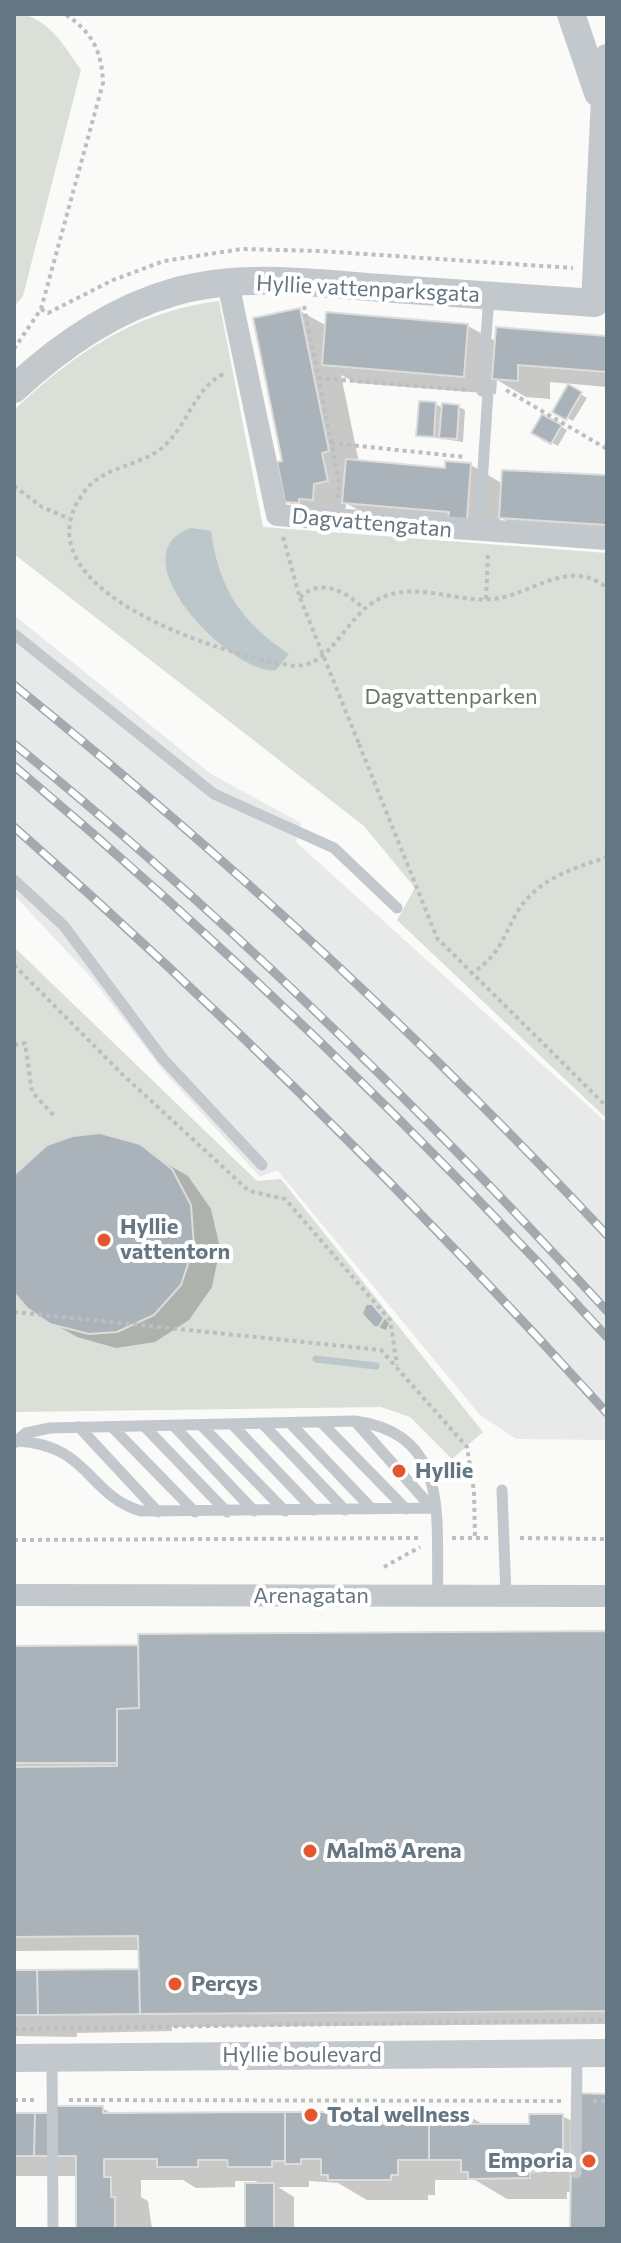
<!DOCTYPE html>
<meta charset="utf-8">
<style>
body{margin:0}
#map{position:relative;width:621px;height:2243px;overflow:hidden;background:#fafaf8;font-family:Commissioner,sans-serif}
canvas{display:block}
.frame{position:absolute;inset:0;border:16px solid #657683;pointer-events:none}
</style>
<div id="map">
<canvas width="621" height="2243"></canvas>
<div class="frame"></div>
</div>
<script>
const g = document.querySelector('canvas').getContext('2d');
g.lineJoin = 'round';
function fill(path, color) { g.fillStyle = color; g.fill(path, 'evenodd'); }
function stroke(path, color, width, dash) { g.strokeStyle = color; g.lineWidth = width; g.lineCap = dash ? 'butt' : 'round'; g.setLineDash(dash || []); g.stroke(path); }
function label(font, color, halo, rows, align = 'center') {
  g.font = font + ' Commissioner,sans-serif'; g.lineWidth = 8; g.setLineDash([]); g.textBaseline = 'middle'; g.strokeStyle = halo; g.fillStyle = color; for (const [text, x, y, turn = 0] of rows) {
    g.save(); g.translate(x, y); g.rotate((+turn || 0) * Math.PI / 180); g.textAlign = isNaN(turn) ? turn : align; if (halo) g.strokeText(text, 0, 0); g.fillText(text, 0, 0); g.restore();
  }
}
const built = new Path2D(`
 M14,615L211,774L301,823L296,842L607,1123V1440L516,1439L480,1415L277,1170L260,1177L165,1073L89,975L14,895Z`);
const green = new Path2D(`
 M14,14C47,14 64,46 81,70L23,296L14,307Z
 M219,301L263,527L607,553V1119L397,920L415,888L364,826L14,554V410C73,354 136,311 219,301Z
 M14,947L257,1181L281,1179L483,1432L452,1459L410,1417L381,1407L14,1412Z`);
const water = new Path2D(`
 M191,528L211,531C219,589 241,622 289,654L276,670C235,677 113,555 191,528Z`);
const shadow = new Path2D(`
 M300,311L327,326H468L497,342L607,338V387L550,382V399L526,397L497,380L496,394L356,383L341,375L359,463L447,470L471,465L503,484L607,478V540L533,536L500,517L499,537L377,521L346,503L345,518L319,519L287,501L284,463Z
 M569,387L587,398L573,421L555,411Z
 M436,404L444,409L459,407L465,410L463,442L418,435Z
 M543,416L567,430L558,446L534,432Z
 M61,1141H127L188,1176L211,1209L220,1248L212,1287L189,1320L155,1342L116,1348L77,1337L51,1322L14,1287V1182L27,1163Z
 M375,1310L389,1323L386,1330L375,1326Z
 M607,1633V2024L172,2027V2031L77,2033V2037L14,2036V1972L141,1971V1950L14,1951V1648Z
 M607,2095V2229H572L573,2192H567V2199H507L475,2180H435V2195H428V2200H367L338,2183L309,2181V2187H278L294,2197V2229H247L263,2185L256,2181H235V2187L196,2188L183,2180H141V2197L148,2201L152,2229H78V2176H14V2115H56L102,2108L114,2115L327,2114L347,2125L392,2126L467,2115L486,2126H532L562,2116L574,2122Z`);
const stream = new Path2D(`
 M316,1359L376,1366`);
const building = new Path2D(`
 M300,308L329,451L322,453L328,481L314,484L313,500L299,499V503L285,502L277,462L282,461L253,318Z
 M326,312L468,324L464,377L322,365Z
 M496,327L607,336V372L518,365V381L492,379Z
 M568,384L582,392L566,420L552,412Z
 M419,401L436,402L434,437L416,436Z
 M442,403L459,405L457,439L439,438Z
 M542,414L562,425L551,444L531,433Z
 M346,459L445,468V461L471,463L467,520L448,518L449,512L342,503Z
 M502,470L607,475V525L499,518Z
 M100,1133L140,1144L172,1169L191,1205L194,1246L181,1285L154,1315L117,1332L89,1334L50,1324L27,1308L14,1293V1175L47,1145L73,1136Z
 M366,1304H372L384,1318L379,1327H374L362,1314Z
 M607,1631V2011L140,2014L138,1936L14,1937V1767L117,1766V1709L139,1708L138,1634Z
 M138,1645L139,1708L117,1709V1763H14V1646Z
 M139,1969L140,2014L38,2015L37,1970Z
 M14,1970H37L38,2015H14Z
 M572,2093L607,2094V2229H570Z
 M55,2106H103V2113L285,2112V2161H272V2167H228L227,2160H198V2167H157V2159H104V2177H111V2197H115V2229H76V2156H34L35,2113H54Z
 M285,2112H328V2123L390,2124V2113H429V2160H398V2175H391V2180H328V2175H321V2159H301V2164H285Z
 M14,2113H35L34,2156H14Z
 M429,2113H468V2124H529V2114H563V2158H538V2172H530V2178L468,2179V2172H461V2160H429Z
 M245,2183H274V2229H245Z`);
const path = new Path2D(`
 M304,306L339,481L338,498
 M41,309L48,313L113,280L164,261L242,249L320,251L573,268
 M14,349L41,309L103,83C102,51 92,32 65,14
 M223,374C194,389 187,427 162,448C138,467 103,466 84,492C12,589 223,655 288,665C332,673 344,614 381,598C417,581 456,603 494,599C533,594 570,557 607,588
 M318,378L467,390
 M506,390L607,449
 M331,443L465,457
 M14,486L42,507L72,520
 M283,537L300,598C319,577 345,591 362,607
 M486,599L488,554
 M359,744L437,938L607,1107
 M14,965L123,1075L249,1191L285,1199L390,1320L397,1365
 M470,974C511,950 503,919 534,892C555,873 581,866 607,857
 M14,1045L25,1043L32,1092L55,1117
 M14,1312L381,1350L467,1447L474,1491L475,1538
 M452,1538H488
 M520,1538L607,1539
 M14,1540L420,1538
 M384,1567L420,1547
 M14,2029L607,2020
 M14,2100H37
 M69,2100L561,2101
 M593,2101H607`);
const service = new Path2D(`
 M479,531L488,392L482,391L489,296
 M14,634L214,794L334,848L397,908
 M14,880L64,926L163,1059L262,1165
 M355,1421L432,1508
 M321,1422L406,1509
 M262,1423L345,1510
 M290,1423L372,1509
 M232,1424L314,1510
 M173,1425L254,1511
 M201,1425L285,1511
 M144,1426L227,1512
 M79,1427L158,1512
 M112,1427L195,1512
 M17,1441C90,1445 87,1495 141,1511L436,1508
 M14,1443L26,1433L50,1428L355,1421C453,1434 435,1522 438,1596
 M502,1490L506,1595
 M52,2058L53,2229
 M576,2173L577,2055`);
const minor = new Path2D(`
 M228,283L277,515L607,539
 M14,1595L607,1596`);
const tertiary = new Path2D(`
 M571,14L598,93
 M14,389C59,347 114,309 174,292C242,273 313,283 381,288C453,293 524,298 595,303L607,58
 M14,2058L607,2053`);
const rail = new Path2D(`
 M14,685C224,855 422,1037 607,1235
 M14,744C226,916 423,1110 607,1311
 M14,766C224,943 422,1134 607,1337
 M14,827C223,1011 420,1206 607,1413`);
const pathBridge = new Path2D(`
 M300,598L359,744`);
const markers = [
 [104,1240,8,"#e4572e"],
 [399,1471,8,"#e4572e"],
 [310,1851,8,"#e4572e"],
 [175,1984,8,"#e4572e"],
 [311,2115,8,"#e4572e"],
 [589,2161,8,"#e4572e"]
];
const streetNames = [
 ["Hyllie vattenparksgata",368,289,3],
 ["Dagvattengatan",372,523,5],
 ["Arenagatan",311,1596],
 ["Hyllie boulevard",302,2055]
];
const parkNames = [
 ["Dagvattenparken",451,697]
];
const poiNames = [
 ["Hyllie",120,1227],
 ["vattentorn",120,1252],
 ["Hyllie",415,1471],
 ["Malmö Arena",326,1851],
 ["Percys",191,1984],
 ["Total wellness",327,2115],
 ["Emporia",573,2161,"right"]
];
fill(built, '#e8e9e9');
fill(green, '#dadfd7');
fill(water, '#bbc7cb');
fill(shadow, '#0003');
stroke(stream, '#bbc7cb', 7);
fill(building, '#aab3b9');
stroke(building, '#dcdcda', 2);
stroke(path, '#bbbfc2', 4, [4, 4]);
stroke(service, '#c3c8cc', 11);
stroke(minor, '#c3c8cc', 22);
stroke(tertiary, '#c3c8cc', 28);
stroke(rail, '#a2aab0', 9);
stroke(rail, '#fff', 6, [18]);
stroke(pathBridge, '#bbbfc2', 4, [4, 4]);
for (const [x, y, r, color] of markers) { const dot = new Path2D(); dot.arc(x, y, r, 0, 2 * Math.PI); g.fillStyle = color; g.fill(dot); stroke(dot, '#fff', 3); }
label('22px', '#657683', '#fff', streetNames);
label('22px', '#687a64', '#fff', parkNames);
label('bold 22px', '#657683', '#fff', poiNames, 'left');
</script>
